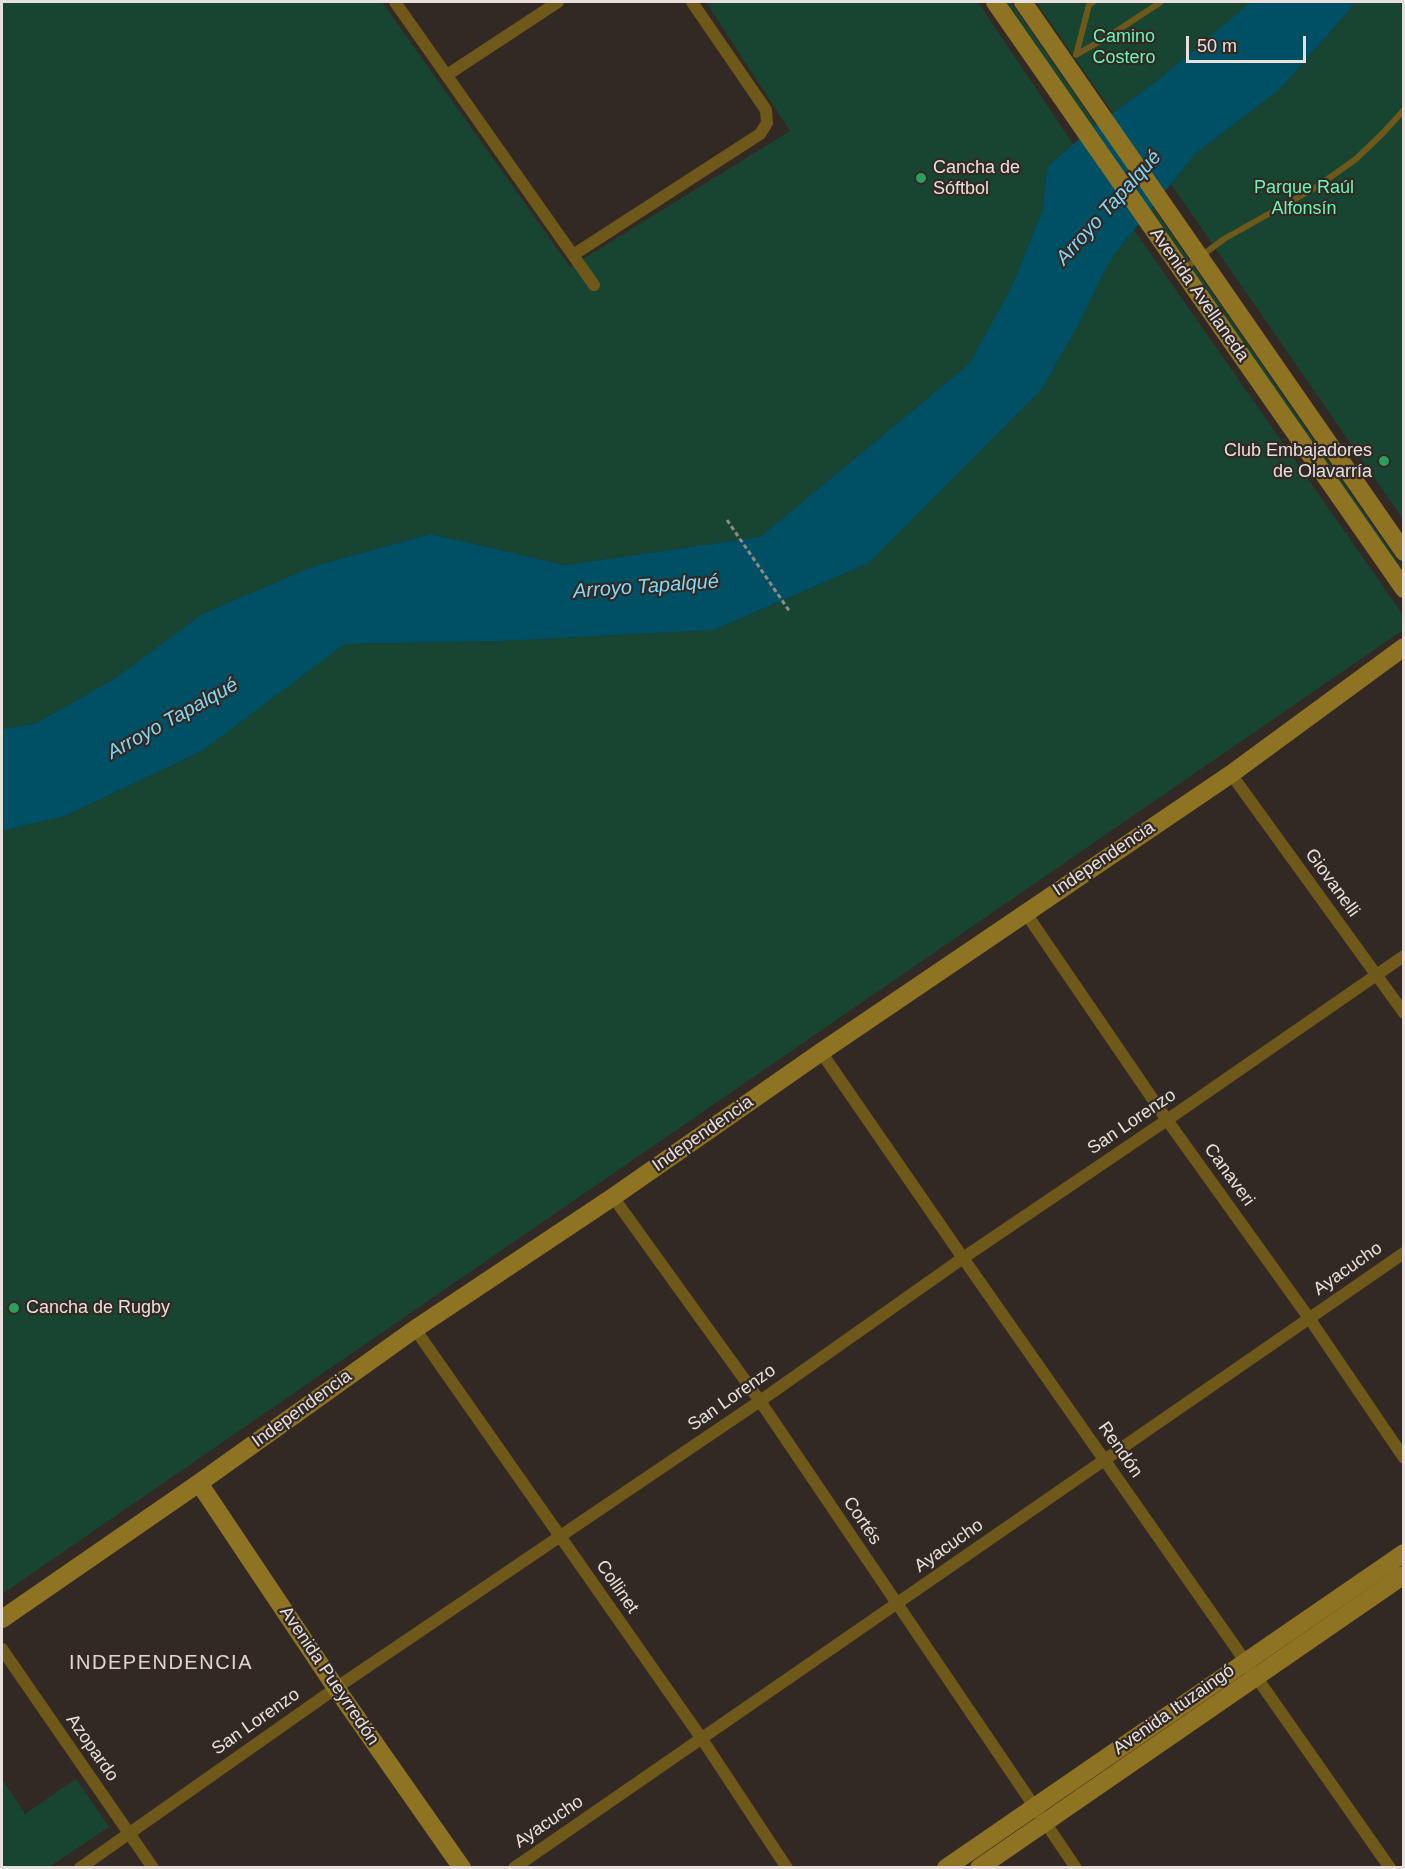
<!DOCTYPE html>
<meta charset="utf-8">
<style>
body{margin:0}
#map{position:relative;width:1405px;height:1869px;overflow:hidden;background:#332924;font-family:Helvetica,sans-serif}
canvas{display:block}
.frame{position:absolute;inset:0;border:3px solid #e7e0dc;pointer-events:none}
.scale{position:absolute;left:1186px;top:36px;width:120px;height:27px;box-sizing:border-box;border:3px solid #e7e0dc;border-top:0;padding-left:8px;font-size:18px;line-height:21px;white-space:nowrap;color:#e7e0dc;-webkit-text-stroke:4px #332924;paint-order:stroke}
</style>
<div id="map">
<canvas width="1405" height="1869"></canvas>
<div class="frame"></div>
<div class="scale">50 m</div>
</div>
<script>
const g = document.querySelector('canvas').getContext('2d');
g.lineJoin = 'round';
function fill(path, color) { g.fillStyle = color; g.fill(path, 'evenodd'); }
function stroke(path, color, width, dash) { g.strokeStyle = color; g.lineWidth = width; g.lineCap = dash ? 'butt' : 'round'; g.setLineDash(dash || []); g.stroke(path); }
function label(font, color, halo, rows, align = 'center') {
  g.font = font + ' Helvetica,sans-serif'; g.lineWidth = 4.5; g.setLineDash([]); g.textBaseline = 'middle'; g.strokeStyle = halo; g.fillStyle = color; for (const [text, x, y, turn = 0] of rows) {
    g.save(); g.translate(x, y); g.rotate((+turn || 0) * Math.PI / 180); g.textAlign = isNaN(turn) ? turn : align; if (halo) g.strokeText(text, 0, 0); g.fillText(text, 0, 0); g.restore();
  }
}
const green = new Path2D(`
 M2,2H382L570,267L790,131L706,2H978L1073,144L1047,167L1043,209L1011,288L969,364L760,537L565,565L431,534L314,566L202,614L117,677L37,723L2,729Z
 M1006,2H1011L1403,569V576Z
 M1036,2H1251L1159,79L1113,113Z
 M1354,2H1403V519L1171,184L1195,154L1280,89L1350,9Z
 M1134,230L1403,615V630L2,1594V831L65,816L202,751L345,644L501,641L714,630L869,563L1042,389L1078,325L1110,260Z
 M76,1779L109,1827L49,1867H2V1779L25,1814Z`);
const water = new Path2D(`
 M1251,2H1354L1350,9L1280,89L1195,154L1110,260L1078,325L1042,389L869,563L714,630L501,641L345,644L202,751L65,816L2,831V729L37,723L117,677L202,614L314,566L431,534L565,565L760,537L969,364L1011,288L1043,209L1047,167L1086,133L1159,79Z`);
const path = new Path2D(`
 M727,520L790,612`);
const lane = new Path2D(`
 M1093,2L1089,5L1076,55L1109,36L1161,2
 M1185,268L1224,239L1315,188L1356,159L1382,134L1404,110`);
const street = new Path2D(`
 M395,2L594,285
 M447,75L558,2
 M573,255L760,134L767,123L766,110L692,2
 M1231,774L1404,1013
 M1025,912L1167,1120L1309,1318L1404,1458
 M821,1052L963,1258L1390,1868
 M613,1197L760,1401L1076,1868
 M415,1329L702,1739L787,1868
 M2,1649L153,1868
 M80,1868L336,1688L760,1401L963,1258L1167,1120L1404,956
 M514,1868L1404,1253`);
const secondary = new Path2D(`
 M995,2L1404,589
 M1023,2L1404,552
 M199,1483L336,1688L462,1868
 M2,1619L199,1483L415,1329L613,1197L821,1052L1231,774L1404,647
 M946,1868L1404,1553
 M979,1868L1404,1575`);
const markers = [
 [921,178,6,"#2e9e5b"],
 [1384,461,6,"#2e9e5b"],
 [14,1308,6,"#2e9e5b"]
];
const parkNames = [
 ["Camino",1124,37],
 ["Costero",1124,58],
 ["Parque Raúl",1304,188],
 ["Alfonsín",1304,209]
];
const poiNames = [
 ["Cancha de",933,168],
 ["Sóftbol",933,189],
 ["Club Embajadores",1372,451,"right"],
 ["de Olavarría",1372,472,"right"],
 ["Cancha de Rugby",26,1308]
];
const streetNames = [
 ["Avenida Avellaneda",1199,295,55],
 ["Independencia",1104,859,-34],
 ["Giovanelli",1332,883,54],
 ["San Lorenzo",1132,1122,-34],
 ["Independencia",703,1134,-35],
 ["Canaveri",1229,1175,54],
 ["Ayacucho",1348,1269,-35],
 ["San Lorenzo",732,1398,-35],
 ["Independencia",302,1409,-36],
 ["Rendón",1120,1450,55],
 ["Cortés",862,1521,56],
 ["Ayacucho",949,1546,-35],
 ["Collinet",617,1587,55],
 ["Avenida Pueyrredón",329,1676,56],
 ["Avenida Ituzaingó",1174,1710,-35],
 ["San Lorenzo",256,1722,-35],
 ["Azopardo",92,1748,55],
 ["Ayacucho",549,1822,-34]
];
const waterNames = [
 ["Arroyo Tapalqué",1109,208,-48],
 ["Arroyo Tapalqué",646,587,-4],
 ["Arroyo Tapalqué",173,719,-29]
];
const neighbourhoodNames = [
 ["INDEPENDENCIA",161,1663]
];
fill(green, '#184531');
fill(water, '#005065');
stroke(path, '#928985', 3, [4.5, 3]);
stroke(lane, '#6e591a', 6);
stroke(street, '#6e591a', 12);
stroke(secondary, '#8e7323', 18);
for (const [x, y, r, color] of markers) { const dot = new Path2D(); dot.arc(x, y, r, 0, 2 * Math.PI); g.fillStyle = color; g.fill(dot); stroke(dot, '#332924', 2); }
label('18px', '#66f8b8', '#332924', parkNames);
label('18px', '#e7e0dc', '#332924', poiNames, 'left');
label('18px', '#e7e0dc', '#332924', streetNames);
label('italic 20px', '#81d7f6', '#332924', waterNames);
g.letterSpacing = '1.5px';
label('20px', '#e2d4cd', '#332924', neighbourhoodNames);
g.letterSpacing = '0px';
</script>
